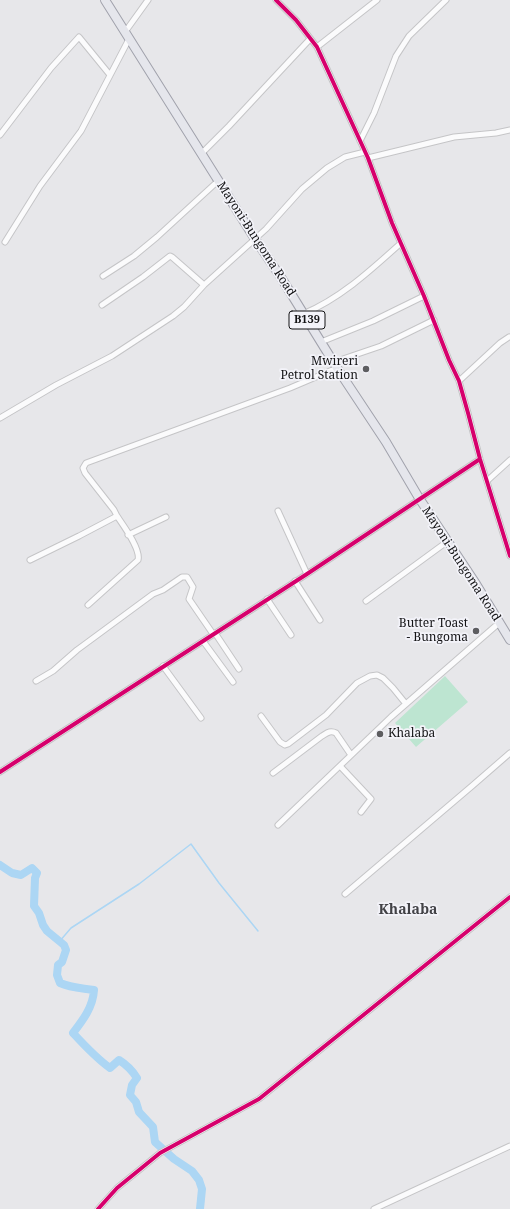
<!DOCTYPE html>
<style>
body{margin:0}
canvas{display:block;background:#e7e7ea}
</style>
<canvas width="510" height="1209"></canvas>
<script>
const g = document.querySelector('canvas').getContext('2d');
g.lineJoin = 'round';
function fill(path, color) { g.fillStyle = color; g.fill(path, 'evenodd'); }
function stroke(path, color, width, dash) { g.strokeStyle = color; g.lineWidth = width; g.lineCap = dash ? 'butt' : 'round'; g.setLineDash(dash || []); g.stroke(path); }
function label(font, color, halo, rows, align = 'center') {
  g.font = font + ' "Noto Serif",serif'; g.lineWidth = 3.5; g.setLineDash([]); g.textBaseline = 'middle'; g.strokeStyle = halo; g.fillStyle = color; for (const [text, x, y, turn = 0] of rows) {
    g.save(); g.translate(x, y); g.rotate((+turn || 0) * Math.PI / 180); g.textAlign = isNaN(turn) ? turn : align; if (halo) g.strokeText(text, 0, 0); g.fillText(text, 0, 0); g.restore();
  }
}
const green = new Path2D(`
 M445,676L468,702L416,747L395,723Z`);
const stream = new Path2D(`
 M59,942L71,928L139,884L191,844L219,883L258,931`);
const river = new Path2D(`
 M0,865L12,873L21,875L32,868L37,873L35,878L34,906L39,913L43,925L47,931L64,945L66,950L62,962L58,965L57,975L60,983C71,988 82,988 94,990C93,1007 83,1020 73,1033C85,1046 96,1058 110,1068L119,1060C127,1065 132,1070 137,1078L132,1085L130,1095L136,1102L139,1112L153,1127L155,1142L174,1159L192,1171L199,1180L202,1189L200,1209`);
const street = new Path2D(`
 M276,0L296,20L317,47L368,158L392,223L424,296L449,360L459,381L468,413L480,459L510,556
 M125,32L148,0
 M317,47L377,0
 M0,135L51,68L79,37L110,75
 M360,141L374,113L396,56L409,36L446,0
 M202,153L229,126L310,39
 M368,158L454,137L496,133L510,130
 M5,242L40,186L81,131L129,39
 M103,276L134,256L157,237L218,181
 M102,305L143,277L170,256L172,257L204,285
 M303,314C341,298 371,270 401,243
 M321,342L373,321L424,296
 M334,362L381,346L434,320
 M459,381L500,343L509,337
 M0,418L56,385L112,356L173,316L184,307L204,285L266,229L302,189L327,168L345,157L365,152
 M487,481L510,460
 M278,511L307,574
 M128,535L166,517
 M30,560L79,536L117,516L114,510L85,473L83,468L86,463L290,388L337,368
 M295,581L320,620
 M267,599L291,635
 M366,601L448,541
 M88,605L138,560C141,549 123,525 117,516
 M215,633L239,669
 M203,641L233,682
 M163,666L201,718
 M36,681L53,671L77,650L153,594L163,590L182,577H187L193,587L189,599L213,634
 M261,716L280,742L285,745L288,744L326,715L357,683L370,676L377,675L383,678L393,688L406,704
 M340,766L371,799L361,812
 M0,772L307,574L480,459
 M273,773L322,736C327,733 330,730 336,733L351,755
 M278,825L391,717L499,623
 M345,894L472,786L510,753
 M98,1209L117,1188L160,1153L259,1099L510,897
 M374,1209L510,1146`);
const primary = new Path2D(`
 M105,0L255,239L282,279L337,368L386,442L419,498L476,584L510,640`);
const cycleway = new Path2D(`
 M276,0L296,20L317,47L368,158L392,223L424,296L449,360L459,381L468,413L480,459L510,556
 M0,772L307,574L480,459
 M98,1209L117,1188L160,1153L259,1099L510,897`);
const markers = [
 [366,369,4,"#5d5d60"],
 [476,631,4,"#5d5d60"],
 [380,734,4,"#5d5d60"]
];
const shields = [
 [307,320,36]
];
const shieldNames = [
 ["B139",307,320]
];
const streetNames = [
 ["Mayoni-Bungoma Road",256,239,57],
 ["Mayoni-Bungoma Road",461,564,57]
];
const poiNames = [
 ["Mwireri",358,362],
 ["Petrol Station",358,376],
 ["Butter Toast",468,624],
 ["- Bungoma",468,638],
 ["Khalaba",388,734,"left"]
];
const quarterNames = [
 ["Khalaba",408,910]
];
fill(green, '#bde5d1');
stroke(stream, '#acd6f4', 1.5);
stroke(river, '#acd6f4', 8);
stroke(street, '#c5c5c7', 7);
stroke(primary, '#a1a2ac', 10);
stroke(street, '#fbfbfc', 5);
stroke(primary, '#e5e6ec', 8);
stroke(cycleway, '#d6006c', 4);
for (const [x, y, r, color] of markers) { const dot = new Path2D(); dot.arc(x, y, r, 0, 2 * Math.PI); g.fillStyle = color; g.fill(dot); stroke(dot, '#f3f3f9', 1.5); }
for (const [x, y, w] of shields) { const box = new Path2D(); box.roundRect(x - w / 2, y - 9, w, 18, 3); g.fillStyle = '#f3f3f9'; g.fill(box); stroke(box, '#131315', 1); }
label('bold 11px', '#131315', null, shieldNames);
label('12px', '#131315', '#f3f3f9', streetNames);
label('12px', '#131315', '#f3f3f9', poiNames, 'right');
label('bold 14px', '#424246', '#f3f3f9', quarterNames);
</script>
